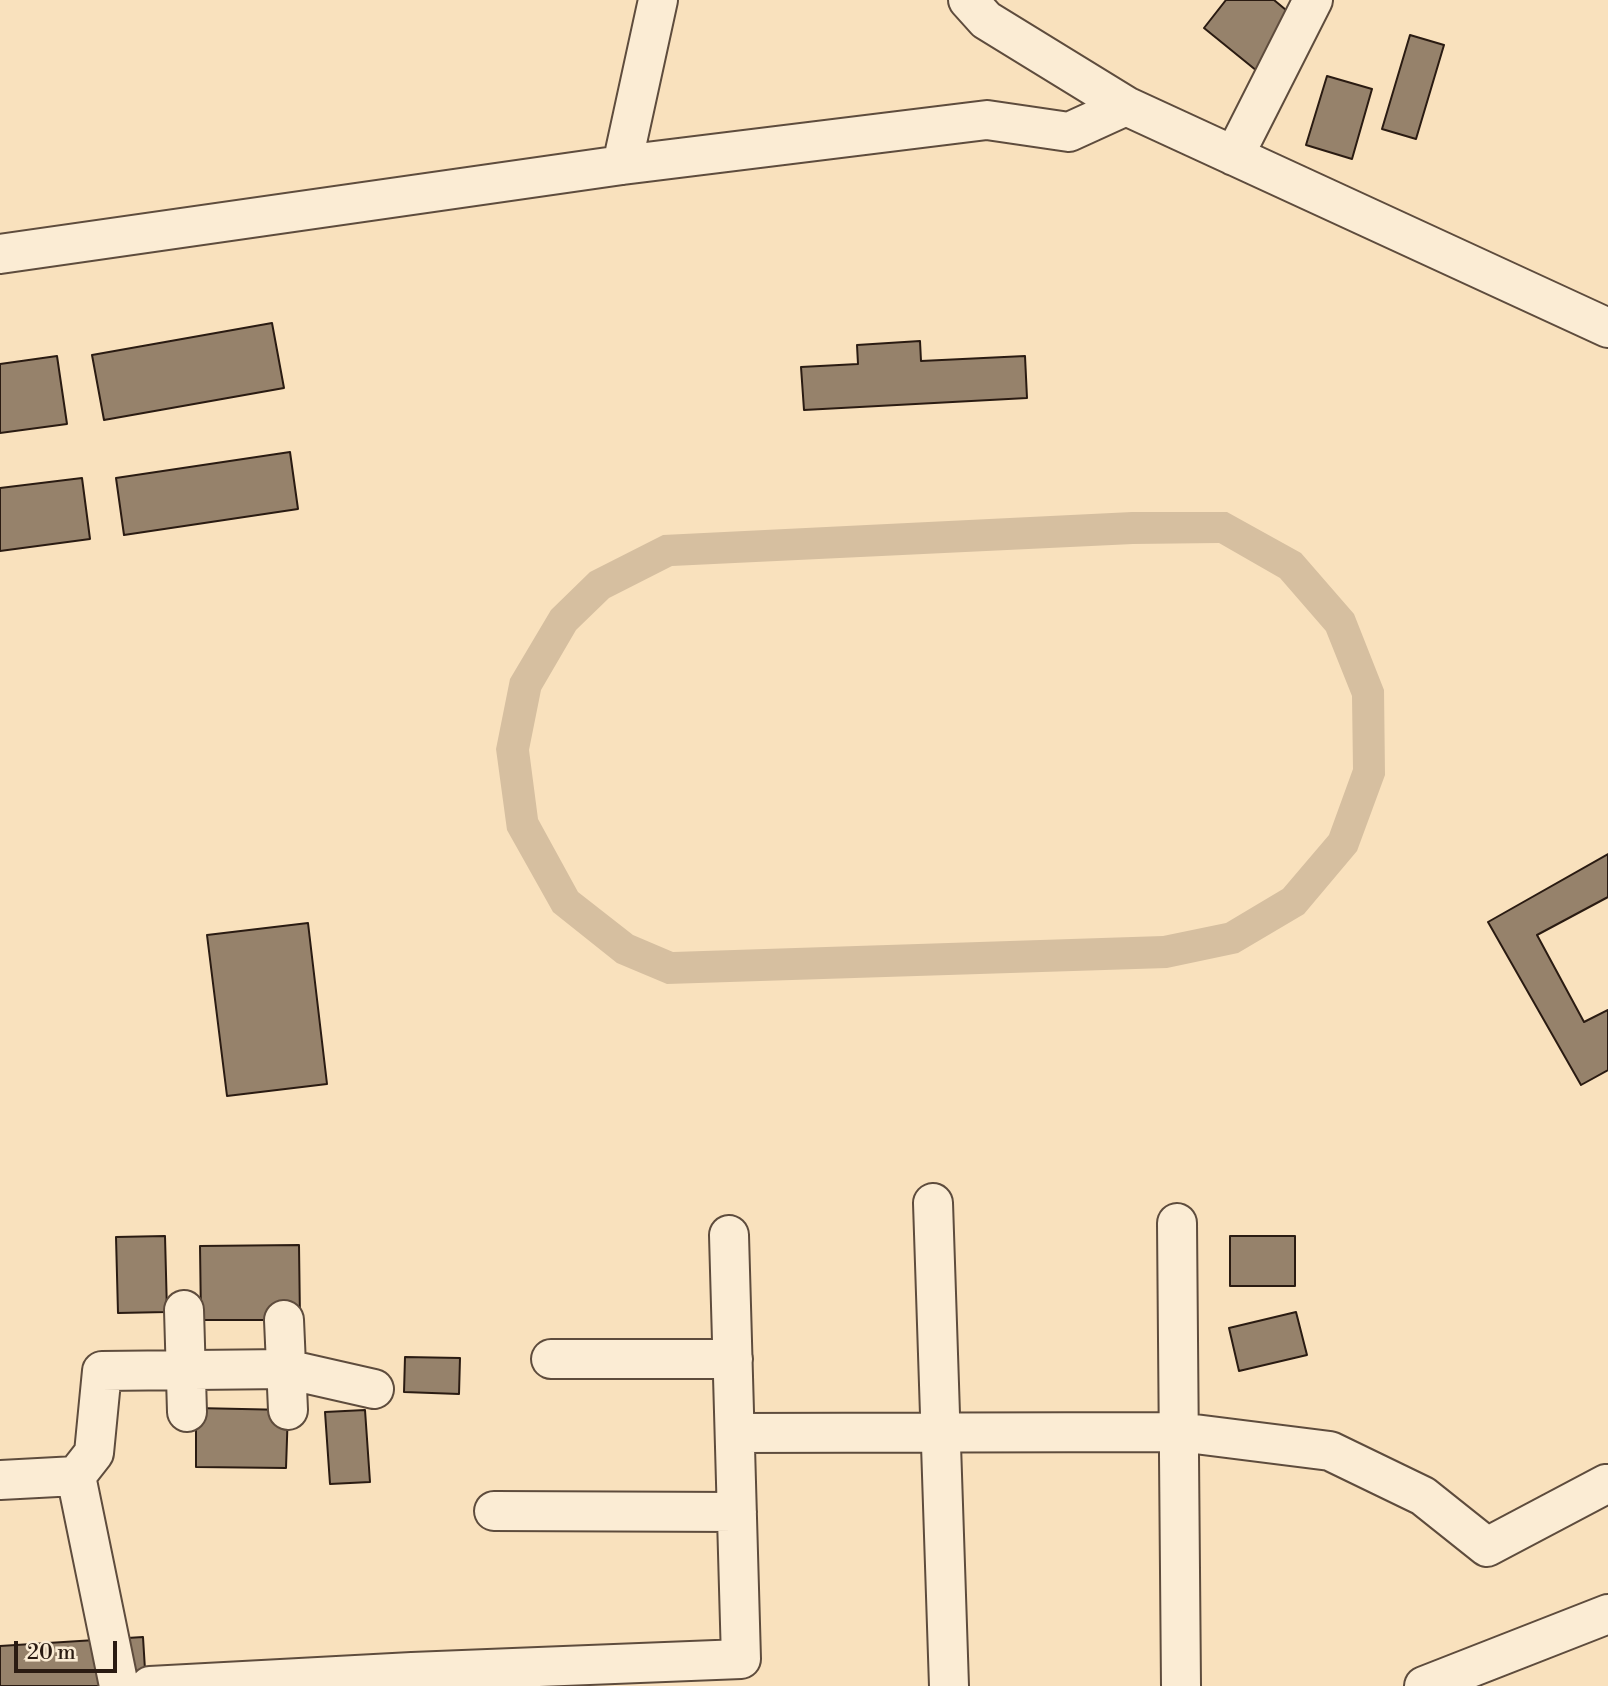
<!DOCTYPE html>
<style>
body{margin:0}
#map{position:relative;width:1608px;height:1686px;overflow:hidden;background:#f9e1bd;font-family:"Libre Bodoni",serif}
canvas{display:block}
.scale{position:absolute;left:14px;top:1641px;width:103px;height:32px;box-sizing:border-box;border:4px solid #2a1b12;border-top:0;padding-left:9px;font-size:21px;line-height:24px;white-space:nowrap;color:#2a1b12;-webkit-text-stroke:5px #fbecd4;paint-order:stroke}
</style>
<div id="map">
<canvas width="1608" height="1686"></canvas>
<div class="scale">20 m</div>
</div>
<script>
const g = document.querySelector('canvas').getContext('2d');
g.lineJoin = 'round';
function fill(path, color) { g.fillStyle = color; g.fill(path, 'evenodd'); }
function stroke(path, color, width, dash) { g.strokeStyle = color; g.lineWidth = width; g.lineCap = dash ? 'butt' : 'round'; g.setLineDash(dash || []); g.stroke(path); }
const green = new Path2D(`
 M1132,512H1227L1301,553L1354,614L1384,690L1385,775L1357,851L1304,914L1238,953L1167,968L667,984L617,963L553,912L507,830L496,749L510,679L551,610L590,572L663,535ZM1219,543L1280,578L1326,631L1352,696L1353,769L1329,835L1283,889L1226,923L1163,936L673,952L633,935L578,892L538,819L529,750L541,690L576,630L609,598L672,566L1133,544Z`);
const building = new Path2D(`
 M1226,0H1274L1298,20L1257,71L1204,28Z
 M1410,35L1444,45L1416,139L1382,129Z
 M1327,76L1372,89L1352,159L1306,145Z
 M272,323L284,388L104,420L92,355Z
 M920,341L921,361L1025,356L1027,398L804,410L801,367L858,364L857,345Z
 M57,356L67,424L0,433V364Z
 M290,452L298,509L124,535L116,478Z
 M82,478L90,539L0,551V488Z
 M1608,854V897L1537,935L1584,1022L1608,1010V1070L1581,1085L1488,922Z
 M308,923L327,1084L227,1096L207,935Z
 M165,1236L167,1312L118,1313L116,1237Z
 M1230,1236H1295V1286H1230Z
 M299,1245L300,1320H201L200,1246Z
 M1296,1312L1307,1355L1239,1371L1229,1328Z
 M405,1357L460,1358L459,1394L404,1392Z
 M196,1408L288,1410L286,1468L196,1467Z
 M365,1410L370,1482L330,1484L325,1412Z
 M143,1637L146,1686H0V1646Z`);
const minor = new Path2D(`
 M968,0L986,20L1126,106L1608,328
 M1234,156L1313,0
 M622,165L658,0
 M0,254L622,165L987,120L1069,132L1126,106
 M933,1203L949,1686
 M1177,1223L1181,1686
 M184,1310L187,1412
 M284,1320L288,1410
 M551,1359H733
 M735,1433L1179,1432L1330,1451L1423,1496L1487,1547L1606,1484
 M0,1480L76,1476
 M494,1511L737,1512
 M119,1686L76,1476L94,1453L102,1371L286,1369L374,1389
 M150,1686L412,1672
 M415,1686L412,1672L741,1659L729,1235
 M1424,1686L1608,1614`);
fill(green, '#d6bfa0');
fill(building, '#96826b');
stroke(building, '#2a1b12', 2);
stroke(minor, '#5e4c3d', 42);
stroke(minor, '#fbecd4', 38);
</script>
